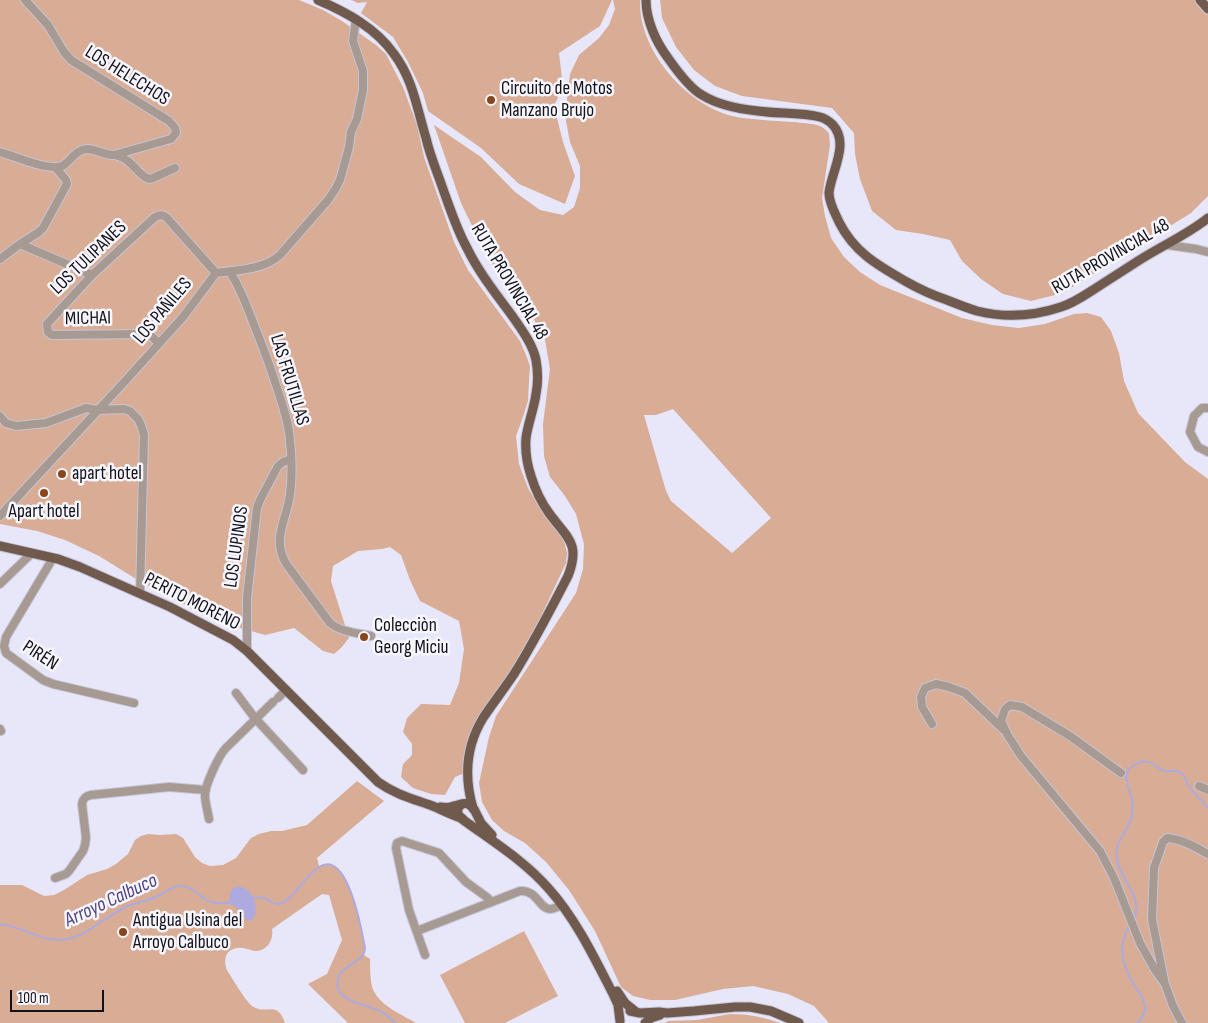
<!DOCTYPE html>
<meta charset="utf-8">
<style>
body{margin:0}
#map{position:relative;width:1208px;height:1023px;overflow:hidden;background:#e8e7fa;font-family:"Sofia Sans Condensed",sans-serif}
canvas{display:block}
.scale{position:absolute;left:10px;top:990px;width:94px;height:22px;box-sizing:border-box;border:2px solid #12111c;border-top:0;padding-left:6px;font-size:15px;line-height:18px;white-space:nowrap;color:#12111c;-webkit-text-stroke:4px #f6f6fc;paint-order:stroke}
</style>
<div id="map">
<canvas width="1208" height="1023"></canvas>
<div class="scale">100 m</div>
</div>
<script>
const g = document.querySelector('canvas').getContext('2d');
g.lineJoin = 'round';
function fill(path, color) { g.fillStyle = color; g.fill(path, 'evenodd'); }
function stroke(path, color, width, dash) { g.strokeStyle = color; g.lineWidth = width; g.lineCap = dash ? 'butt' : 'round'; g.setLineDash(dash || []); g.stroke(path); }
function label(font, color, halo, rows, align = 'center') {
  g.font = font + ' "Sofia Sans Condensed",sans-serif'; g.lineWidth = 5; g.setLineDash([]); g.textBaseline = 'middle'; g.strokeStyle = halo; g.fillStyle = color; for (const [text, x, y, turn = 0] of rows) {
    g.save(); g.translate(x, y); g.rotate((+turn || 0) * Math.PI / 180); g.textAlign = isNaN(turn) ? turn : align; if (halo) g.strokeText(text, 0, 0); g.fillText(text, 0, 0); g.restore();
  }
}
const green = new Path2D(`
 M0,0H299L323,10L342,21L376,45L386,54L403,87L417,125L424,157L454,242L468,270L520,341L526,355L530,366L529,381L528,401L523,417L516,436L519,464L528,488L540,508L553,522L563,537L567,553L566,563L514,674L465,757L463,764L467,772L455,777L445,795L431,794L413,788L401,777L403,764L412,755V744L403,732L407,718L421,704L450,705L459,683L464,649L459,621L420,601L410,580L401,555L390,547L382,549L358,551L333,566L331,581L349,638L341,648L334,654L323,651L294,628L265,635L213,620L141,582L99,556L65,540L37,531L0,524Z
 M351,0H612L600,26L559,53L563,87L554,106L563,142L575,176L565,204L519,184L481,148L428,111L423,93L408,62L393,37L361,13L367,2L358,3Z
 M613,0H640C638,53 692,112 743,118C760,120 777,121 793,122C802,123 812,123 820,126C824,128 826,130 829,133L830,145L822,198L825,216L831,238L844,257L860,272L880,285L962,318L992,325L1019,328L1045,324L1074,314L1087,313L1101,317L1111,331L1119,353L1124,381L1138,413L1185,462L1208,479V1023H829L814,1006L788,994L753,986L723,989L675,1000H650L633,996L621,987L595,931L569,890L546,862L525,843L504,831L492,820L482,802L479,783L489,737L496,716L576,593L583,569L584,544L576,514L565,496L550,477L544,456L543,424L550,369L545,340L530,312L514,299L499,276L480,242L461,203L434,125L481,157L515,192L540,210L563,215L574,207L580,188V166L570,142L565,116L570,74L579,55L599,38L609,25L615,9ZM673,409L771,518L732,553L671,501L666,491L644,415H656Z
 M660,0H1208V196L1191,213L1063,293L1031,301L1003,294L981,279L962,261L950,240L923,234L896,230L872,211L860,179L855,154L854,133L832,108L742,96L715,86L694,70L676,47L662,18Z
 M357,781L384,801L317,858L319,866C347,856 355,905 360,924C362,933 367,945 364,955L370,959C370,968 370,978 372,987C378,1005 401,1014 416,1023H348L308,984L327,974L342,940L329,895L322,894L272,929C274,940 267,952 254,951C249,950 244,947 238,948C224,949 223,962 228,972C235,982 243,998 252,1006C266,1016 277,999 285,1023H0V885H22L44,896L54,895L64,890L87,875L107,869L116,864L128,854L135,840L141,836L148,834L160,835L176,834L183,838L195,857L202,863L210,866L223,865L236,858L251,838L259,834L271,831H282L307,825Z
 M524,931L558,996L505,1023H465L440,975Z
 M730,1014C748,1014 763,1017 780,1023H665L668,1021L697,1020Z`);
const water = new Path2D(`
 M235,887C239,887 240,886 244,888C254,892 260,912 252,920L248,921L235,906L226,903L230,899V892Z`);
const stream = new Path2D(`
 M251,899C256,898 260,897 264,898C272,901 274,906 283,903C297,894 306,875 319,867C348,848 362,932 365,948C364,964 341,964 338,979C332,1001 365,1004 380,1011C386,1014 391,1018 395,1023
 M1135,917C1142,894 1120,880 1117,860C1114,838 1127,835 1131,818C1133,811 1133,805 1132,799C1129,785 1118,771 1138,763C1145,760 1150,761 1156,766C1168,776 1172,768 1180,772C1185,775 1186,780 1188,785C1193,793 1202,800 1208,808
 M0,924C20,926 38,940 58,940C85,940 103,917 126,907C136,902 148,901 158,896C165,893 171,887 178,886C192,884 200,899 212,902C217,904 222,903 227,903
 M1130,925C1117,945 1122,966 1134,985C1138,991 1144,998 1145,1006C1146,1013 1142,1019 1137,1023`);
const minor = new Path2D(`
 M0,152C15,156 51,173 64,165C72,159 76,150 87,149C96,149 104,155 114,155L171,139L176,133L175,128L169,121L71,60L64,52L48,25L25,0
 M115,155C134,160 135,173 149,179L153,178L175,168
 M20,244L92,275
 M1167,245L1196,249L1208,252
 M0,259L20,244L39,232L43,228L67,184L66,180L56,168
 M230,272C239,286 245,301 251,317C260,340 269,362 276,385C282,404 289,422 290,441C292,458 292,478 290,495C286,521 271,540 287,565L330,623C341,632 357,633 371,636
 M159,343L150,335L143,334L52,335L48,332L47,324L92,275L155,217C159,215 163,214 167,218L216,273
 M1208,408H1202L1194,416L1190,432L1198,447L1208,452
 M0,416L6,423L16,426L46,423L86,408L97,410L124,409L130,411L138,419L141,425L144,435L140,593
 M0,516L127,379L183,317L216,273C237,270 263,270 280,255L328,200L336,188L340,180L349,147L351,132L357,119L363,90V71L353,41L356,19
 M53,558L6,637L4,646L6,653L43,680L53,684L134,703
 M0,584L32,553
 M247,651V598L257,508L260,500L278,466L283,462L291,459
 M236,693L254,717L303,770
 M278,698L286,690
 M932,724L922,707L921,697L925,688L936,684L949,687L965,693L1004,730
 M0,729L1,731
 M1121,773L1070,736L1022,707L1010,705L1005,709L1001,721L1007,734L1021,756L1100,851L1114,878L1140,943L1155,970L1165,984L1173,1006L1182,1023
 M1199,786L1208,790
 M209,819C208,812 205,803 205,795C205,785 219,755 226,748L273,702
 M55,878L66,874L69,871L83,851L85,845L86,838L82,804C83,798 86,796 91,795L169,787L206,790
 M417,931L520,891C538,890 539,909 550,909C554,909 559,906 562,905
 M425,955L409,910L396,848L397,843L402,841L439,853L466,882L488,898L490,902
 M1164,980L1152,919L1154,868L1163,842L1167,838C1182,839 1195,847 1208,854`);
const major = new Path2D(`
 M318,0C346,12 376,28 394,54C413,79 417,109 426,138C430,156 438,174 444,192C451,211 457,230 467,248C479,273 497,295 513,317C522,330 533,345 536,360C538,371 538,384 536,394C534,409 528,423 526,438C525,451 527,464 531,476C535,489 541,502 549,513C567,538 581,543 568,576C551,609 534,642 514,674C504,689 493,703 483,718C466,746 464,777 473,808
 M646,0C646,20 656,42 668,58C675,68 691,89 702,95C718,105 739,109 758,111C778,114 801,112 820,117C824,118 830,122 833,125C850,144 831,172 829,193C829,203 835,213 839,222C854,252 877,265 905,281C919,289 932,295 947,300C957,304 967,308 977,311C1005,318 1034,316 1061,307C1074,303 1085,295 1096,288C1110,279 1124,270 1138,261C1161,246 1187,235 1208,218
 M1200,0L1208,9
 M0,546L58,559L80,567L170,607L233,640L247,651L378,782C396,795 414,799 435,807C444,811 452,815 461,818
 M462,804C456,808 456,815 463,819
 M440,807C445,808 449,808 454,806C463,804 468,800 474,810
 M474,809L481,823L492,835
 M462,819C492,841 525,861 549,889C576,919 595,959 613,994L618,1005L620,1021
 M617,991L625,1003L635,1011
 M630,1011L640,1013L659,1012L667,1013L694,1011L735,1007H750L771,1011L799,1023
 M645,1023L651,1018L660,1015`);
const markers = [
 [491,100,5,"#8a461b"],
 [62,474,5,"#8a461b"],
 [44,493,5,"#8a461b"],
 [364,637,5,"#8a461b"],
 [123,932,5,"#8a461b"]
];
const streetNames = [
 ["LOS HELECHOS",127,76,32],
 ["RUTA PROVINCIAL 48",1111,257,-30],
 ["LOS TULIPANES",89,258,-44],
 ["RUTA PROVINCIAL 48",509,282,59],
 ["LOS PAÑILES",163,311,-50],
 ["MICHAI",88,319,-1],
 ["LAS FRUTILLAS",289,380,73],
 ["LOS LUPINOS",237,547,-82],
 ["PERITO MORENO",192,602,27],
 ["PIRÉN",40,656,33]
];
const poiNames = [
 ["Circuito de Motos",501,89],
 ["Manzano Brujo",501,111],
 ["apart hotel",72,474],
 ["Apart hotel",44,512,"center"],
 ["Colecciòn",374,626],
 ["Georg Miciu",374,648],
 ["Antigua Usina del",133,921],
 ["Arroyo Calbuco",133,943]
];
const waterNames = [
 ["Arroyo Calbuco",111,901,-25]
];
fill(green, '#d8ac95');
fill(water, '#adaae0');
stroke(stream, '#adaae0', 2);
stroke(minor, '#c6c5d6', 10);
stroke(major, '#c6c5d6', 11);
stroke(minor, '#a79a93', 8);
stroke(major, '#70594d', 9);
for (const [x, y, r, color] of markers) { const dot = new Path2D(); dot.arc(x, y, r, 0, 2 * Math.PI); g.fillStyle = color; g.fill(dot); stroke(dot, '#f6f6fc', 2); }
label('19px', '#12111c', '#f6f6fc', streetNames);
label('19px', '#12111c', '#f6f6fc', poiNames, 'left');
label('italic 20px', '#4d4486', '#f6f6fc', waterNames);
</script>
